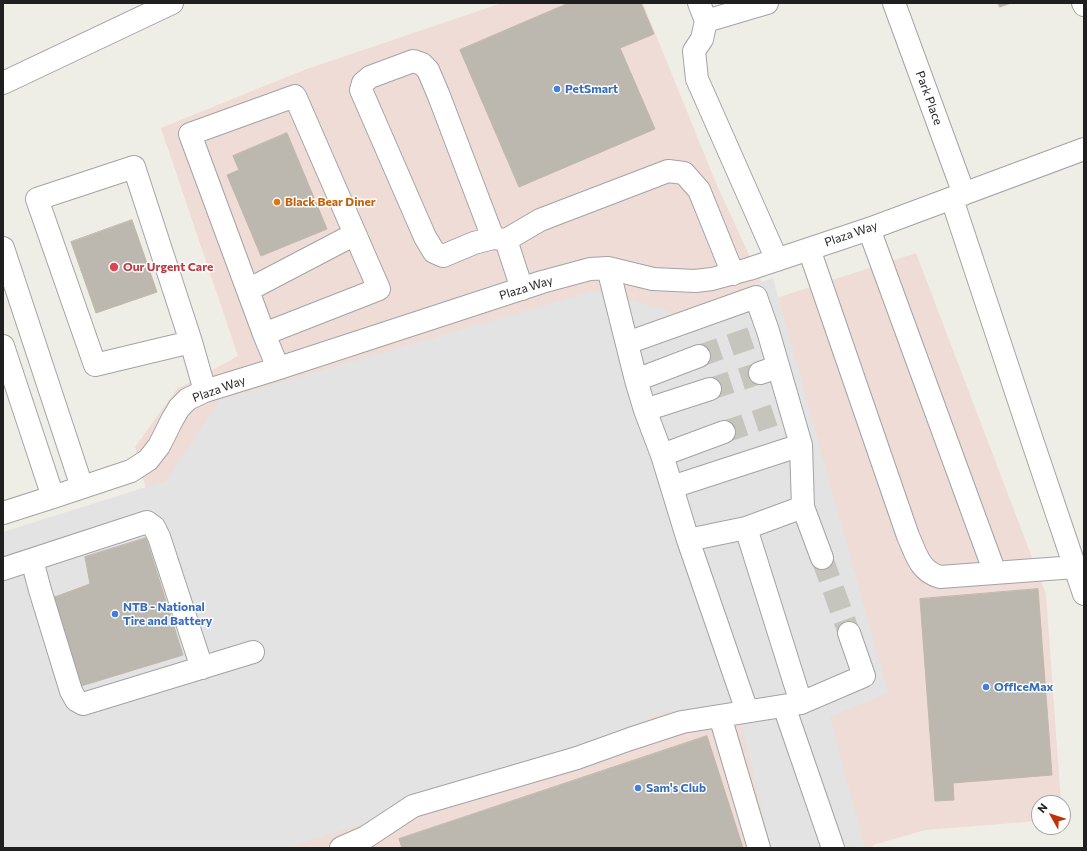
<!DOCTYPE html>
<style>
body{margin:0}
#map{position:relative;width:1087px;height:851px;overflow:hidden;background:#efeee6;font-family:Commissioner,sans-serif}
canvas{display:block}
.frame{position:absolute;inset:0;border:4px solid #1f1f1f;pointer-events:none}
.north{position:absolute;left:1031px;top:795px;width:40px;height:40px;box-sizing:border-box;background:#fff;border:1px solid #a5a5a5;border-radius:50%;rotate:309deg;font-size:11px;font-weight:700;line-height:16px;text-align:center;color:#1f1f1f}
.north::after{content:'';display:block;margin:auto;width:14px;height:18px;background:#c1310c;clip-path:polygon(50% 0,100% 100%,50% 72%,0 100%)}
</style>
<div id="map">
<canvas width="1087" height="851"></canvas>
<div class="frame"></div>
<div class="north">N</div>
</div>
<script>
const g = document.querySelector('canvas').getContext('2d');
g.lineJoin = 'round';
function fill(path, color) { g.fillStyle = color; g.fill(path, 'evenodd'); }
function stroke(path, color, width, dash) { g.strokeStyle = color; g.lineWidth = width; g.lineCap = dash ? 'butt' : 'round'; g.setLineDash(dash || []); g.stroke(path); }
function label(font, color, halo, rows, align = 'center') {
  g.font = font + ' Commissioner,sans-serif'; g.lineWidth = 3; g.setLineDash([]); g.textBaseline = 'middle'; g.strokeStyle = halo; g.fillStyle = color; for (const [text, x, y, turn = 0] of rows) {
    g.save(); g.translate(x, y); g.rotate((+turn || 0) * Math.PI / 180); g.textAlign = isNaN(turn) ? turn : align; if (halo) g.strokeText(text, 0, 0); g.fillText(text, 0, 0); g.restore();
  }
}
const commercial = new Path2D(`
 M502,3H643L716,183L770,300L916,253L1046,594L1061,803H1039V821L925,830L873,845V848H128L147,493L135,447L177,389L238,356L161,128L304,70Z`);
const parking = new Path2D(`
 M773,278L888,693L830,717L865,848H771L736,703L662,713L518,776L285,848H3V532L165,481L220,400L597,290L675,313Z`);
const building = new Path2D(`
 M569,3H641L654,34L620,48L655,129L519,187L460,50Z
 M998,3H1011L1000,7Z
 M287,133L327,229L261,256L227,175L239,170L233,156Z
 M132,220L157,292L96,313L71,242Z
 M146,538L183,655L81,686L52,598L90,584L85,557Z
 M1038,589L1052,775L953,783L954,800L935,801L920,599Z
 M707,736L743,848H402L399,839Z`);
const minorTunnel = new Path2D(`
 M699,356L751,338
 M710,389L760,373
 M724,432L774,415
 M822,558L849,633`);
const minor = new Path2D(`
 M699,3L706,21L702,39L694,51L697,79L777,260
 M894,3L964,194
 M1083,3L1084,5
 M706,21L767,3
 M3,83L172,3
 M952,199L1031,437L1084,594
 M869,229L995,573
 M493,238L439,96L428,70L422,64L413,61L370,77L363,83L361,90L425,237L434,252L443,256L474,243L493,238L506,240
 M3,248L82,487
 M809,249L908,536C916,553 919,571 940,577L1075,567
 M608,268L636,380L645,410L662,455L688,540L747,711
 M522,289L506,240L540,220L668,171L684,173L699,190L733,274
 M248,290L355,234
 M264,334L379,289L295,96L190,134L264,334L278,368
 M191,342L95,365L37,199L134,167L191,342L205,391
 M627,343L756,297L768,331L801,445L803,507L822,558
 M3,346L53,497
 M760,373L778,367
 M636,380L699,356
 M645,410L710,389
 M662,455L724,432
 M672,487L801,445
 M3,513L53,497L131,471L148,460L159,446L172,420L179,408L188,399L205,391L273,370L542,282L590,269L608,268L653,279L695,281L712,279L749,269L869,229L1084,149
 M746,528L801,703
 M688,540L746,528L803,507
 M32,560L40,590L71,691L76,700L83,704L253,652
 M3,569L147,522L154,527L159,537L202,668
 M784,706L833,848
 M720,716L759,848
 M341,848L366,837L413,806L577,758L630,739L682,722L801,703L864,676L849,633`);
const markers = [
 [557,89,4,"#3f7fe0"],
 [277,202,4,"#e8710a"],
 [114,267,5,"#e0444e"],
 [115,614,4,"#3f7fe0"],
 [986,687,4,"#3f7fe0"],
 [638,788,4,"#3f7fe0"]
];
const shopNames = [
 ["PetSmart",565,89],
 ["NTB - National",123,607],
 ["Tire and Battery",123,621],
 ["OfficeMax",994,687],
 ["Sam's Club",646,788]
];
const streetNames = [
 ["Park Place",929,98,70],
 ["Plaza Way",851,234,-19],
 ["Plaza Way",526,288,-17],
 ["Plaza Way",219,389,-20]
];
const foodNames = [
 ["Black Bear Diner",285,202]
];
const healthNames = [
 ["Our Urgent Care",123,267]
];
fill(commercial, '#efdcd6');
fill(parking, '#e3e3e3');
fill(building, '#bcb7af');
stroke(building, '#c0b8a9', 1);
stroke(minorTunnel, '#c5c5be', 22, [22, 11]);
stroke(minor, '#a3a3a3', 24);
stroke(minor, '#fff', 22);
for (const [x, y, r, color] of markers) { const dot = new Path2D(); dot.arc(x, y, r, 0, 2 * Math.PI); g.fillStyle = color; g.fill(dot); stroke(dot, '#fff', 1.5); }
label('bold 12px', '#366cbe', '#fff', shopNames, 'left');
label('12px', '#1f1f1f', '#fff', streetNames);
label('bold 12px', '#c56008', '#fff', foodNames, 'left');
label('bold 12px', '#be3a42', '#fff', healthNames, 'left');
</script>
